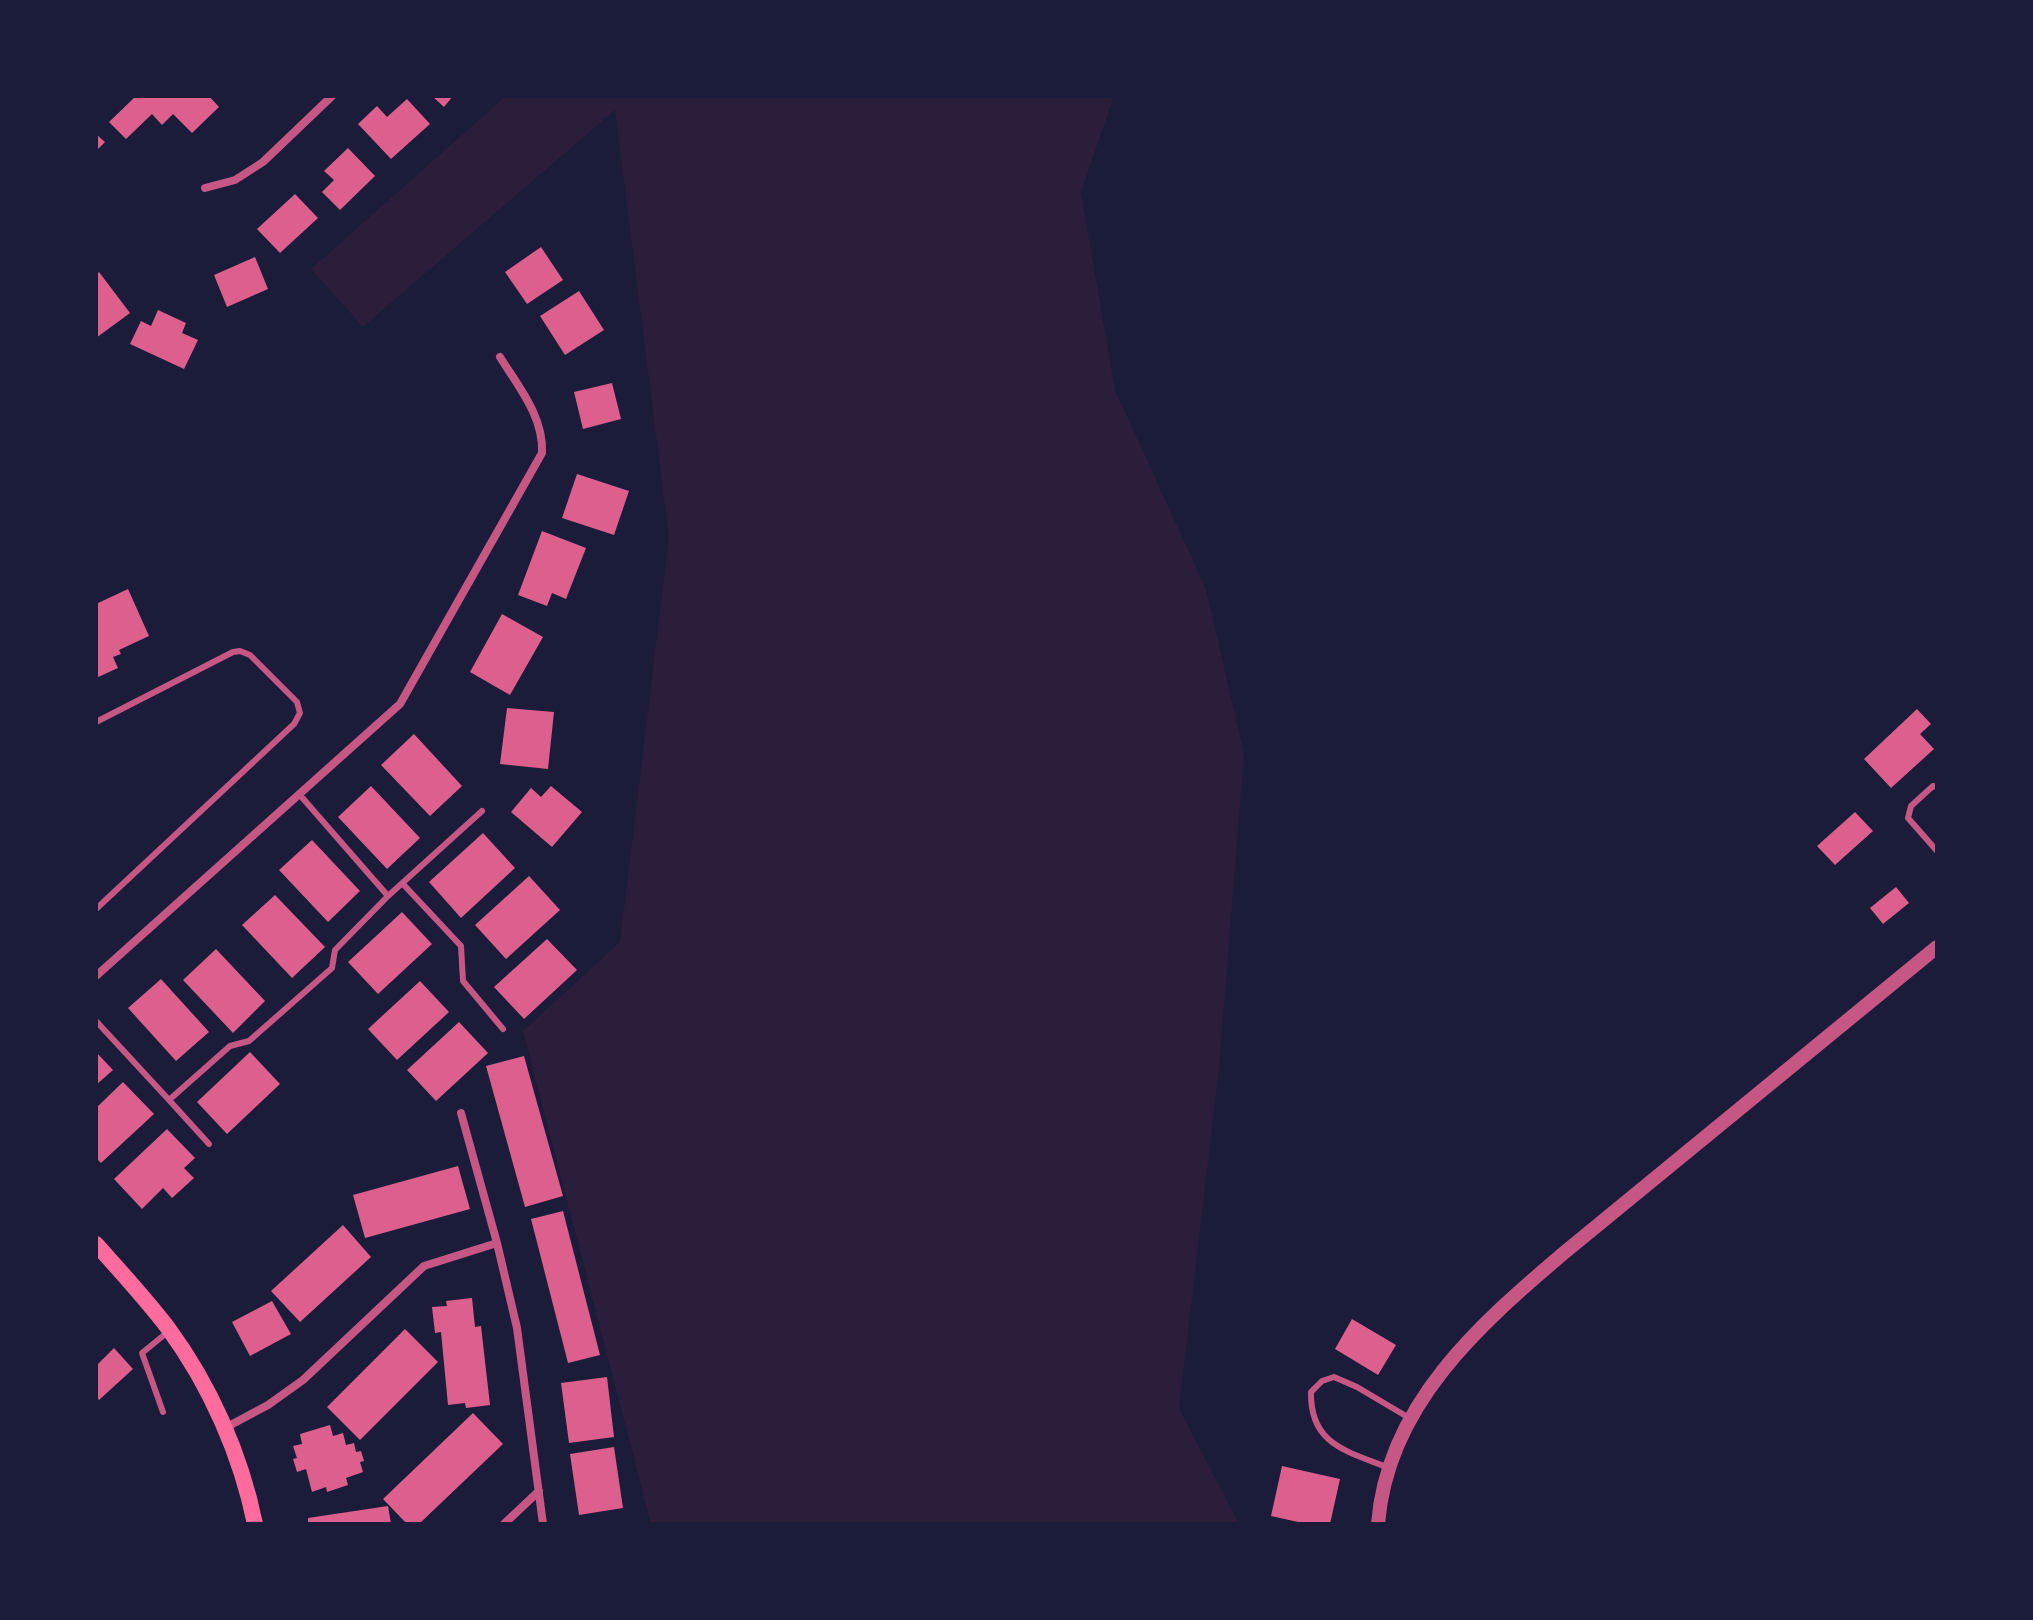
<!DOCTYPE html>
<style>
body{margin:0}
#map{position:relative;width:2033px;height:1620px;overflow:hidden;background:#1b1b3a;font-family:"Titillium Web",sans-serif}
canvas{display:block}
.frame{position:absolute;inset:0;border:98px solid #1b1b3a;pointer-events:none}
</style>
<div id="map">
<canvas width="2033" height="1620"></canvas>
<div class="frame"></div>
</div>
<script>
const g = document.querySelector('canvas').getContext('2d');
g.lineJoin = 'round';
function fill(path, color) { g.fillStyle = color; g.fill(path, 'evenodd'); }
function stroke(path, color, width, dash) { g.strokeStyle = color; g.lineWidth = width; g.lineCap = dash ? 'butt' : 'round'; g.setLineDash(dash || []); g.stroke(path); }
const green = new Path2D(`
 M506,96H1114L1081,192L1115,390L1206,589L1244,754L1219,1068L1179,1408L1239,1524H651L523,1031L620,942L669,537L615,110L363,327L311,269Z`);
const building = new Path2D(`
 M136,96H209L219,107L192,133L173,114L162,125L152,114L126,139L109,122Z
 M432,96H453L444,107Z
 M407,99L430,124L391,159L358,124L377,106L387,117Z
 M96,134L105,142L96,151Z
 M348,148L375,176L340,210L322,192L334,180L324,171Z
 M295,194L318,218L280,253L257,229Z
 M541,247L563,280L527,304L505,272Z
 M255,257L268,289L227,307L214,275Z
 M99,272L130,313L96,338V275Z
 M579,291L604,330L565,355L540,316Z
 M158,310L186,323L182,333L198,340L184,369L130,344L141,321L151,326Z
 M612,383L621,419L583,429L574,392Z
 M577,474L629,491L614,535L562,518Z
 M542,531L586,548L566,599L552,593L547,606L518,595Z
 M128,589L149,636L119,650L121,654L113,657L118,668L96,678V604Z
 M502,614L543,637L510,695L470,672Z
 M507,708L554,712L548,769L500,764Z
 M1917,709L1931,724L1920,734L1934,749L1891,788L1864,759Z
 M414,734L462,786L430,816L381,765Z
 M371,786L420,838L387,869L338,817Z
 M551,786L582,812L552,847L511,812L531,788L541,797Z
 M1855,812L1873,831L1835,865L1817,846Z
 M483,833L515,868L461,918L429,882Z
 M312,840L360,891L328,922L279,870Z
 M529,876L560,910L506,959L475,925Z
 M1896,887L1909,903L1883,924L1870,908Z
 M275,895L325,947L292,978L242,925Z
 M402,912L432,944L378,994L348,962Z
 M547,939L577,970L524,1019L494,987Z
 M216,949L265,1001L233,1033L183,980Z
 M161,979L209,1032L176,1061L128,1008Z
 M420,981L449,1012L397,1060L368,1029Z
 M459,1022L488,1053L436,1101L407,1070Z
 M96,1052L113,1070L96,1085Z
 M250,1052L280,1084L227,1134L197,1102Z
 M524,1056L563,1196L525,1207L486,1066Z
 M123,1082L154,1114L101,1163L96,1158V1108Z
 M167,1129L195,1158L184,1168L194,1178L172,1198L163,1188L142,1209L114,1179Z
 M458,1166L470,1209L365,1238L353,1195Z
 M563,1211L600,1355L568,1363L531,1219Z
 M343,1225L371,1257L300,1322L271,1291Z
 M472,1298L475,1327L481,1326L490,1405L466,1408L465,1403L448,1405L441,1332L435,1333L432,1307L447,1306L446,1301Z
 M272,1301L291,1334L250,1356L232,1322Z
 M1352,1319L1396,1345L1378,1375L1335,1349Z
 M405,1329L438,1362L360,1440L327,1407Z
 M114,1348L133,1369L99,1400L96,1396V1366Z
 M607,1377L614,1437L569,1443L561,1383Z
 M473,1413L503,1444L419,1524H407L383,1499Z
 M330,1425L333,1436L343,1433L346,1445L354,1443L356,1452L361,1451L364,1461L360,1462L363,1472L346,1478L348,1485L327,1492L326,1487L312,1492L306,1469L297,1472L293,1459L297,1458L293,1446L302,1444L300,1434Z
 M614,1447L623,1508L579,1515L570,1454Z
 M1282,1466L1340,1479L1330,1524H1307L1271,1516Z
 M388,1506L391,1524H308V1518Z`);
const service = new Path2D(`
 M96,722L233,652L240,651L250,655L297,702L300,713L294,724L96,909
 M1937,787L1933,786L1911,806L1908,818L1937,851
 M299,794L388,896
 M403,884L461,946L463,981L503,1029
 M96,1021L169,1100
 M209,1144L169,1100L230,1046L249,1041L332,968L335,950L388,896L482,811
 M163,1412L142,1353L169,1331
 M1389,1468C1347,1451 1310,1445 1311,1392L1322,1381L1334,1377L1357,1387L1411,1419`);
const minor = new Path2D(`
 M205,188L235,180L263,162L332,96
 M96,976L400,704L542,453C544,417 518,386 500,357
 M461,1113L497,1243L517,1328L543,1524
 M225,1428L268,1405L303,1380L424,1266L497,1243
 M504,1524L539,1491`);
const tertiary = new Path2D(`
 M1378,1524C1387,1405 1480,1324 1565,1252L1937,947`);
const secondary = new Path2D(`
 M96,1244C120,1271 146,1299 168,1328C210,1385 241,1455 255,1524`);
fill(green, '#2a1e3b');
fill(building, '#dd5f8e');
stroke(service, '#c65784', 6);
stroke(minor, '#c65784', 8);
stroke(tertiary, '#c65784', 14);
stroke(secondary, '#ff6b9d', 16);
</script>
